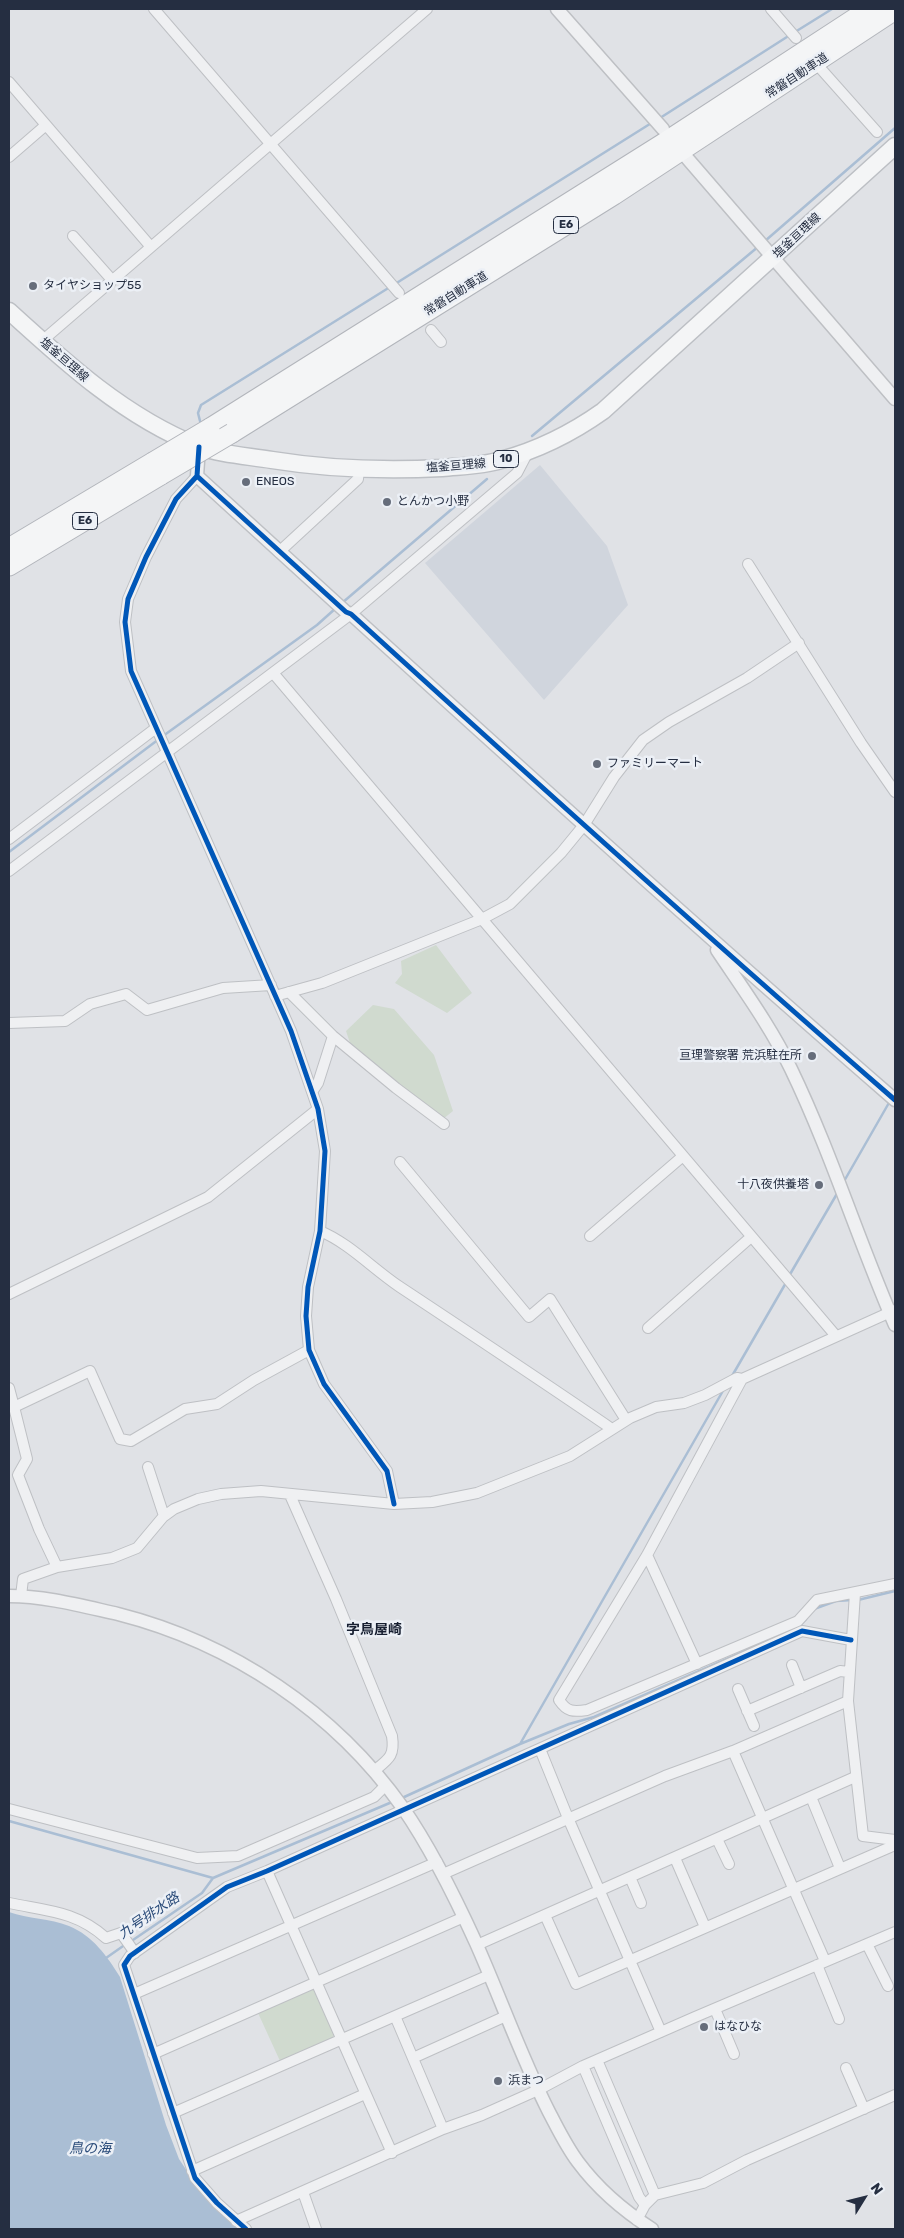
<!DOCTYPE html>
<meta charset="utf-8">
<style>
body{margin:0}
#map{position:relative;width:904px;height:2238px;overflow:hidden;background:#e0e2e6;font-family:Rubik,sans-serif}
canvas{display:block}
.frame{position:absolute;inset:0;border:10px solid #252e41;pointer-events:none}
.north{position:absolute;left:839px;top:2173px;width:50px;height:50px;-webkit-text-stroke:4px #ecf0f6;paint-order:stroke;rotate:54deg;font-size:14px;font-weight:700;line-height:20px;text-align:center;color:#252e41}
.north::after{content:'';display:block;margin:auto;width:18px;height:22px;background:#252e41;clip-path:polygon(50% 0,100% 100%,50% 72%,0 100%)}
</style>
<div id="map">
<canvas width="904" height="2238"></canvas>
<div class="frame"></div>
<div class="north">N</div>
</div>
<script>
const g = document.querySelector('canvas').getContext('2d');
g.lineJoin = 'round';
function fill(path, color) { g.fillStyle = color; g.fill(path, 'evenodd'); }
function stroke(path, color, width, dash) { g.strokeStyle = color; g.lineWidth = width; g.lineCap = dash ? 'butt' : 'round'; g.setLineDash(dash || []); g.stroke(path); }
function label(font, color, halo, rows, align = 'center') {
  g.font = font + ' Rubik,"Noto Sans JP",sans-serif'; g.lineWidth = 5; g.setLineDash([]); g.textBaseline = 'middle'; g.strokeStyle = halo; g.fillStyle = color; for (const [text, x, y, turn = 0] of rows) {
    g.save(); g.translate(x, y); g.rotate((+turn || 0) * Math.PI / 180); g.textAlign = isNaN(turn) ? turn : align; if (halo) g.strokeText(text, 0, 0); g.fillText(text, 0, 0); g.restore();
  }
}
const built = new Path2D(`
 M540,465L607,546L628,605L544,700L425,563Z`);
const green = new Path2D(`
 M436,945L472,993L447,1013L395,983L402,974L401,961Z
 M373,1005L394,1009L434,1055L453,1111L443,1119L351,1046L346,1031Z
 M312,1989L316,1991L335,2033L332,2039L280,2061L258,2013Z`);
const water = new Path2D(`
 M9,1912C28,1919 50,1918 69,1926C93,1936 107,1956 120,1977L166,2125L179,2159L205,2198L239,2229H9Z`);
const stream = new Path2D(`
 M795,32L832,9
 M660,118L790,35
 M765,241L895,128
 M395,284L653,122
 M200,421L198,413L201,405L390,287
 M532,436L759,246
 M342,603L487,479
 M163,736L317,625L336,608
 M9,852L159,739
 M843,1183L890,1101
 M789,1276L838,1192
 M732,1376L787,1281
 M858,1600L895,1591
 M814,1609L836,1601L852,1600
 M798,1627L806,1619
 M520,1744L569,1724L594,1717L791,1631
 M402,1798L520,1744L724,1389
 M9,1821L213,1878
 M130,1942L202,1893L213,1878L392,1802
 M106,1958L126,1944`);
const minor = new Path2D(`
 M154,9L399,293
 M771,9L796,38
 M821,69L877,132
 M9,82L151,247
 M9,157L46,125
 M73,236L112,280
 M431,330L441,342
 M42,341L427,9
 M197,476L176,499L146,557L128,599L125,622L131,671L291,1031L318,1109L325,1151L320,1231L308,1287L306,1316L309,1350L324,1384L387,1471L394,1504
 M279,552L358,479L359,469
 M748,564L861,743L895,792
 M274,674L836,1336
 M9,839L156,728
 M9,871L351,614L517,473L528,452
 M289,992L333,1036L396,1088L444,1124
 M275,996L322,983L482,919L510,904L561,853L584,825L614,777L643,740L669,722L747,678L799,643
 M9,1023L65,1021L90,1004L126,994L147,1010L223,988L271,985
 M312,1092L318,1083L333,1036
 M400,1162L529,1317L550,1299L626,1420
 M320,1231C349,1243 373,1269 400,1287C471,1334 542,1381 612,1429
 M590,1236L683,1156
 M9,1294L208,1197L318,1109
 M648,1328L751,1237
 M742,1379L647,1555L559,1700C567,1712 573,1712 587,1710L798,1621L817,1600L895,1584
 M9,1388L14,1407
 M148,1467L164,1516
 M290,1495L336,1599L392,1736C395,1756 389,1759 374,1771
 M647,1555L697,1664
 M57,1567L39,1529L18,1475L27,1459L14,1407L90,1371L120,1439L131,1441L185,1409L217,1404L254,1380L309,1350
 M855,1593L848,1701L863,1836L895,1840
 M21,1596L23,1579L57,1567L112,1558L137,1548L163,1517L174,1509L198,1499L221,1494L261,1491L394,1504L432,1502L477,1493L570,1456L630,1418L656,1407L684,1403L705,1395L737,1378L742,1379L895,1310
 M792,1665L801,1688
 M738,1689L754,1726
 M747,1711L840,1671L849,1672
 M540,1749L568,1818L661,2032
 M733,1751L825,1961
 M811,1797L840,1868
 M9,1809L197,1858L238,1856L374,1797L386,1785
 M717,1839L729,1864
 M675,1858L705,1927
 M267,1871L392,2153
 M443,1874L665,1776L733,1751L848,1701
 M630,1877L641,1903
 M9,1903C47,1911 76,1911 106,1938L121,1933L135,1953
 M545,1915L576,1984L895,1845
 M867,1944L888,1986
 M477,1945L855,1777
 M817,1965L839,2019
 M134,1994L437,1862
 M715,2009L734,2054
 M395,2016L443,2129
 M153,2054L464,1917
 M413,2058L506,2016
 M597,2060L655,2195
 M583,2066L639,2197L645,2205
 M846,2068L864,2109
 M173,2113L489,1975
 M192,2171L365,2094
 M303,2192L316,2229
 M637,2220L645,2205L655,2195L703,2183L747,2160L895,2095
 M236,2221L443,2129L482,2115L538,2090L583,2066L695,2017L895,1932
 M246,2229L217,2203L195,2178L124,1965L130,1956L227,1887L267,1871L802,1631L851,1640`);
const tertiary = new Path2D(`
 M557,9L663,129
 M687,158L895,399
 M199,447L197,476L346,612L351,614C531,778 712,941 895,1100
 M717,950C743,989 771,1027 791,1069C831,1152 858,1240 895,1325
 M9,1596C45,1596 82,1606 118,1614C232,1643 335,1712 403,1808C432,1850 455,1897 476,1943C501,1999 521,2057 549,2112C558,2129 566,2146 578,2162C598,2189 624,2211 652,2229`);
const primary = new Path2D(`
 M9,311C66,363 125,417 198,446C221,455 249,456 272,460C328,469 385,471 442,468C462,466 482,466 501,460C538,450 572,433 603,411L895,146`);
const motorway = new Path2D(`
 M210,428L662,144L869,9
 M232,433L614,195L895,10
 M9,548L153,462
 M9,566L161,475`);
const motorwayBridge = new Path2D(`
 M153,462L210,428
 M161,475L232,433`);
const cycleway = new Path2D(`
 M199,447L197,476L346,612L351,614C531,778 712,941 895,1100
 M197,476L176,499L146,557L128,599L125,622L131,671L291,1031L318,1109L325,1151L320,1231L308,1287L306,1316L309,1350L324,1384L387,1471L394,1504
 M246,2229L217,2203L195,2178L124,1965L130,1956L227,1887L267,1871L802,1631L851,1640`);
const markers = [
 [33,286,5,"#666d7b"],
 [246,482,5,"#666d7b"],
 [387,502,5,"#666d7b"],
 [597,764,5,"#666d7b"],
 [812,1056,5,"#666d7b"],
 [819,1185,5,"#666d7b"],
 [704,2027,5,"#666d7b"],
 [498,2081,5,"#666d7b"]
];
const shields = [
 [566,225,25],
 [506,459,25],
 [85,521,25]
];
const shieldNames = [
 ["E6",566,225],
 ["10",506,459],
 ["E6",85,521]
];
const streetNames = [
 ["常磐自動車道",797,76,-33],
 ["塩釜亘理線",797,236,-43],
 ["常磐自動車道",456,294,-32],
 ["塩釜亘理線",64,360,41],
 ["塩釜亘理線",456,466,-5]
];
const poiNames = [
 ["タイヤショップ55",43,286],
 ["ENEOS",256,482],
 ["とんかつ小野",397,502],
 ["ファミリーマート",607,764],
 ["亘理警察署 荒浜駐在所",802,1056,"right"],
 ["十八夜供養塔",809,1185,"right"],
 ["はなひな",714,2027],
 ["浜まつ",508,2081]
];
const neighbourhoodNames = [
 ["字鳥屋崎",374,1630]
];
const waterNames = [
 ["九号排水路",149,1916,-34],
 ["鳥の海",90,2149]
];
fill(built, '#d0d5dd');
fill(green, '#d0dacf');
fill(water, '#aabed4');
stroke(stream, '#aabed4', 2.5);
stroke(minor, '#bec0c4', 12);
stroke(tertiary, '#bec0c4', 15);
stroke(primary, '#bcbfc4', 19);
stroke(motorway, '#b2b5bb', 21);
stroke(minor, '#eff0f2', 10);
stroke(tertiary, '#eff0f2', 12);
stroke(primary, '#f4f5f6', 16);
stroke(motorway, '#f4f5f6', 19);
stroke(motorwayBridge, '#b2b5bb', 21, []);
stroke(motorwayBridge, '#f4f5f6', 19);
stroke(cycleway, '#0057b8', 5);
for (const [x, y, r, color] of markers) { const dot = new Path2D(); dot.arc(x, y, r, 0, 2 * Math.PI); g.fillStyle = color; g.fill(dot); stroke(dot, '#ecf0f6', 2); }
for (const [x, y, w] of shields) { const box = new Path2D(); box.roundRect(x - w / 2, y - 8.5, w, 17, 4); g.fillStyle = '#ecf0f6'; g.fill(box); stroke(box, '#252e41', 1); }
label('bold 11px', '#252e41', null, shieldNames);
label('12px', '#252e41', '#ecf0f6', streetNames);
label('12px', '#252e41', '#ecf0f6', poiNames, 'left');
label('bold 14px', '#171f31', '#ecf0f6', neighbourhoodNames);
label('italic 14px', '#2a4b79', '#ecf0f6', waterNames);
</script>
